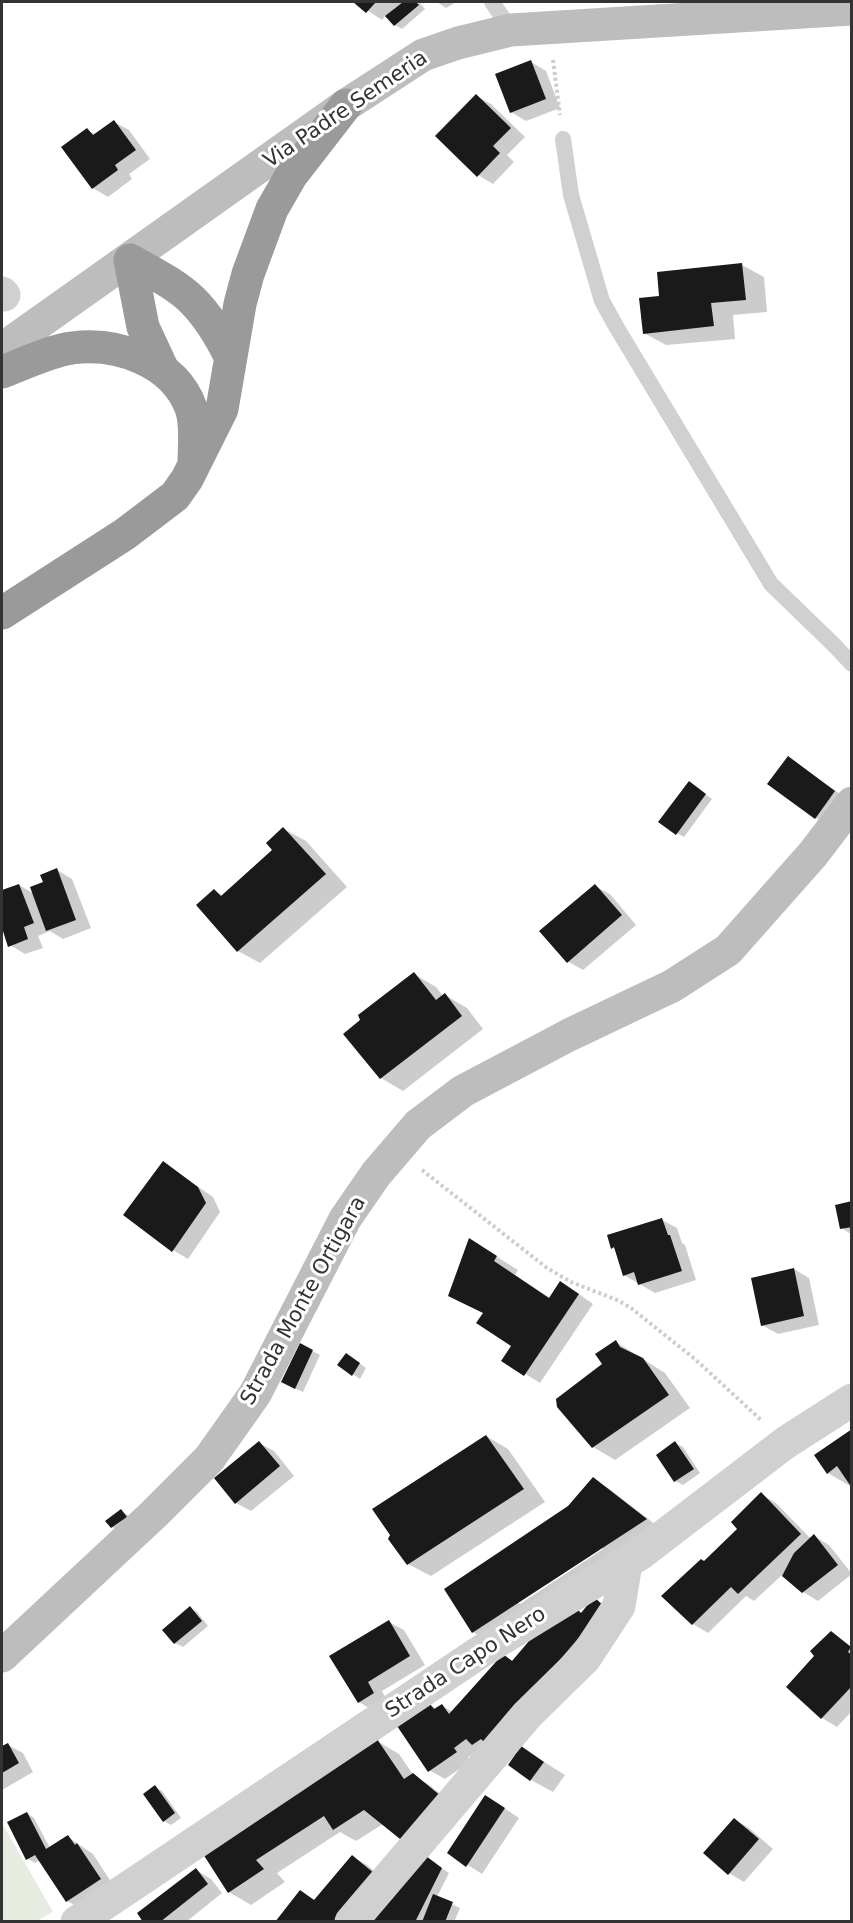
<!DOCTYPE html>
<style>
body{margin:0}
#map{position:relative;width:853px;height:1923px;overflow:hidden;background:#fff;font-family:"DejaVu Sans",sans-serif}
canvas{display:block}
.frame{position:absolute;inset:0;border:3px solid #333;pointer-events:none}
</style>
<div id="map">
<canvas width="853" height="1923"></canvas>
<div class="frame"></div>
</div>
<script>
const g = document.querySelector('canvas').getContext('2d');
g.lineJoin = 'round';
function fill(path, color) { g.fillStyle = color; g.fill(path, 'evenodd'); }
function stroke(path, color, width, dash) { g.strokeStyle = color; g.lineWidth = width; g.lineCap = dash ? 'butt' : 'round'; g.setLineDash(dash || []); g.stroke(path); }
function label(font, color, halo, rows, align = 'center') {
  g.font = font + ' "DejaVu Sans",sans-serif'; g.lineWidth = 6; g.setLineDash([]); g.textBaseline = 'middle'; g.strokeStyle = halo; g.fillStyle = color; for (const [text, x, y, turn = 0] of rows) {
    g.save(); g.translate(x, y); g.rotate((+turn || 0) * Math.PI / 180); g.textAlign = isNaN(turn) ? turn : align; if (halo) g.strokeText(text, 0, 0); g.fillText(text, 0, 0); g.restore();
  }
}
const green = new Path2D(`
 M2,1823L53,1912L37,1921H2Z`);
const shadow = new Path2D(`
 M355,2H419L425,9L402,29L395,25L386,15L382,20Z
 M437,2H456L446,8Z
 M531,62L546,71L560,108L526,121L511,112Z
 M476,96L491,104L525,137L507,155L514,162L493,184L478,175Z
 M114,122L129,130L150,159L129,174L132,179L108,197L93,188L87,130L96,135Z
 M742,265L764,277L767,312L733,315L735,339L666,345L644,333L661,297Z
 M788,758L849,800L831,826L816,818Z
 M696,787L712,799L684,837L677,833Z
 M284,829L306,841L347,887L260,963L238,951L214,890L223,896L274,850Z
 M57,870L72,879L91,928L63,939L50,931L38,936L43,948L25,954L10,945L2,924V892L19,885L34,894Z
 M595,886L610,894L636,925L583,970L567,961Z
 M414,974L436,987L443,996L445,995L467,1008L483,1029L403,1091L381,1078L345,1034Z
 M163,1163L213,1197L220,1212L188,1259L173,1250Z
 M852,1203V1232L849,1233L842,1228Z
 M662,1220L677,1228L682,1243L685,1245L696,1280L655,1293L624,1275L617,1251L613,1248L609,1236Z
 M470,1240L518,1270L515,1275L551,1299L576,1292L593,1304L540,1383L503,1360L513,1346L485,1314Z
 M794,1269L809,1278L819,1325L778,1334L762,1325Z
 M616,1342L665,1373L690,1408L615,1460L593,1447L604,1364Z
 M301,1345L320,1355L303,1392L290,1386Z
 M354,1359L366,1368L360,1379L339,1365Z
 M852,1431L851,1485L850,1486L828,1473Z
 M486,1436L508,1449L545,1502L431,1576L408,1564Z
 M259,1443L274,1451L294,1476L251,1511L236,1503Z
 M675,1443L683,1447L700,1473L683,1485L675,1481Z
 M593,1479L608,1488L660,1528L488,1641L473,1632L446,1590L569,1507ZM601,1547L603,1549L520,1604L517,1602Z
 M761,1494L776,1503L811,1539L814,1536L829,1545L852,1574L818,1601L803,1592L783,1574L754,1601L746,1596L708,1633L693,1624L704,1563L740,1529Z
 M121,1511L128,1515L133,1521L119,1531L112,1527Z
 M601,1603L539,1711L468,1757L471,1761L445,1779L429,1770L430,1705L436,1709L442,1706L453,1712L504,1656L513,1661L577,1611L582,1613Z
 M190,1608L197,1612L208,1626L183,1647L175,1643L164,1630Z
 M389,1622L404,1630L425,1665L382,1691L388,1702L374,1711L359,1702Z
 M832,1633L852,1647V1711L837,1727L822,1718L788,1687L814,1658Z
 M377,1741L399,1754L414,1776L428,1784L456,1806L383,1824L356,1841L340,1832L277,1873L285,1882L251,1905L229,1892L205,1855Z
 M8,1745L23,1753L33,1772L2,1790V1748Z
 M522,1748L565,1775L553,1792L531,1780Z
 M155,1787L162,1791L181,1818L171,1825L164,1821Z
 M501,1806L519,1818L482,1874L449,1853Z
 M27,1813L34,1818L50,1848L68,1837L93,1854L115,1888L82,1909L67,1901L40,1860L35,1863L28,1859Z
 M734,1819L749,1828L773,1849L744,1882L729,1873Z
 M352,1857L367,1865L390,1884L277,1922L301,1892L315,1900Z
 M430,1860L449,1873L437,1897L460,1908L454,1922H368Z
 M196,1870L211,1879L222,1893L186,1922H145Z`);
const building = new Path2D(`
 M353,2H376L366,13Z
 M403,2H416L419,5L394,26L385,16Z
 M531,60L546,99L510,113L495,74Z
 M476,94L511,128L493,146L500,153L477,177L435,136Z
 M114,120L136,150L115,165L118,170L92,189L61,147L87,128L93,135Z
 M742,263L746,300L711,303L714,326L643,334L639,298L659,296L657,272Z
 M788,756L835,791L815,819L767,784Z
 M689,781L706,794L676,835L658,822Z
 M283,827L326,874L237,952L196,905L214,889L221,896L272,850L266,843Z
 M57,868L76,920L46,931L30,887L43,882L40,875Z
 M19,884L34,923L24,927L28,939L8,947L2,928V890Z
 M595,884L622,915L567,963L539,931Z
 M414,972L436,1000L445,993L462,1016L380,1079L343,1034L360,1020L358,1015Z
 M163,1161L198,1187L206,1203L172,1252L123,1215Z
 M852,1201V1227L840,1229L835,1205Z
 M662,1218L668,1235H670L682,1271L638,1285L634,1272L623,1276L614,1247L611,1249L607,1235Z
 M469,1238L497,1256L494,1261L549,1298L560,1281L579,1294L524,1376L501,1361L511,1346L476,1323L483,1313L448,1296Z
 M794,1268L804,1316L761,1326L751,1278Z
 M616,1340L620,1347L643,1358L669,1395L592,1448L557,1407L556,1399L602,1364L595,1354Z
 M300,1343L313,1350L295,1389L281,1382Z
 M346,1353L360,1363L352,1376L337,1365Z
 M852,1429V1488L837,1466L827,1474L814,1455Z
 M486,1435L524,1489L407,1565L388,1539L390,1535L372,1509Z
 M259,1441L280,1466L235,1504L214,1478Z
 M675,1441L694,1469L674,1482L656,1455Z
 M593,1477L647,1519L472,1633L444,1589L568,1506Z
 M761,1492L801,1534L738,1594L731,1587L692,1625L661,1596L701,1559L704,1561L737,1529L731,1522Z
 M121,1509L127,1517L111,1528L105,1521Z
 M814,1534L838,1565L802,1593L782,1576L794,1553Z
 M594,1597L605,1607L523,1703L485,1743L481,1739L472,1745L466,1739L454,1748L457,1752L428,1772L397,1726L430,1704L434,1709L442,1704L449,1714L503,1654L512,1661L529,1641L577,1609L581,1613Z
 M190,1606L202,1621L174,1644L162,1630Z
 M389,1620L410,1656L368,1682L374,1693L358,1703L329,1656Z
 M831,1631L851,1647L848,1652L852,1655V1686L821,1719L786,1687L814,1656L810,1651Z
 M377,1739L404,1779L413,1773L442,1797L405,1843L364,1810L333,1830L324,1816L256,1860L264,1869L228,1893L203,1854Z
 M8,1743L19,1763L2,1773V1746Z
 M521,1746L544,1762L530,1781L508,1765Z
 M155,1785L175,1813L163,1822L143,1794Z
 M485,1795L505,1808L466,1867L447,1853Z
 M27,1812L46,1849L68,1835L75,1845L77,1843L101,1879L66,1902L35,1855L26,1860L7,1822Z
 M734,1818L759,1839L728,1875L703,1853Z
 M422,1853L442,1868L415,1922H366Z
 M352,1855L375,1874L337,1922H275L300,1890L314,1900Z
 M196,1868L208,1884L160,1922H143L137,1913Z
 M433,1894L453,1902L445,1922H422Z`);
const path = new Path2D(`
 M553,60L560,115
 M422,1170L547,1268L571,1282L617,1300L631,1308L696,1360L761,1420`);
const service = new Path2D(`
 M492,2L511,30
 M563,139L571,195L602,301L617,328L771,584L833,644L852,664`);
const minor = new Path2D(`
 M2,293L4,295
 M351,1922L527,1715L585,1658L619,1606L626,1563`);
const tertiary = new Path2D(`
 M77,1922L480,1652L640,1554L785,1443L852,1400`);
const secondary = new Path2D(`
 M2,349L346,105L423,55L458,43L511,30L852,9
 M2,1656L154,1514L209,1459L255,1394L345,1219L376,1174L418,1125L463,1091L569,1035L672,986L728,950L813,854L852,803`);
const motorway = new Path2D(`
 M130,260C151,272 176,284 193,301C209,317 220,336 230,356
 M130,260L143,327L163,370
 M2,372C20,365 53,350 72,348C117,342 174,361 191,408C197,425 194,446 194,463
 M2,613L125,534L175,496L187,479L222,409L240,304L248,274L272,209L291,176L346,105`);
const streetNames = [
 ["Via Padre Semeria",346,110,-34],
 ["Strada Monte Ortigara",304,1301,-61],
 ["Strada Capo Nero",466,1663,-33]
];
fill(green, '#e6ecdf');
fill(shadow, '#0003');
fill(building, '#1a1a1a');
stroke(path, '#cdcdcd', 4, [3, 3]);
stroke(service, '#d0d0d0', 16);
stroke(minor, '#d0d0d0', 33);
stroke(tertiary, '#d0d0d0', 33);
stroke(secondary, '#bdbdbd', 33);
stroke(motorway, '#9a9a9a', 33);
label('21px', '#333', '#fff', streetNames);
</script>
